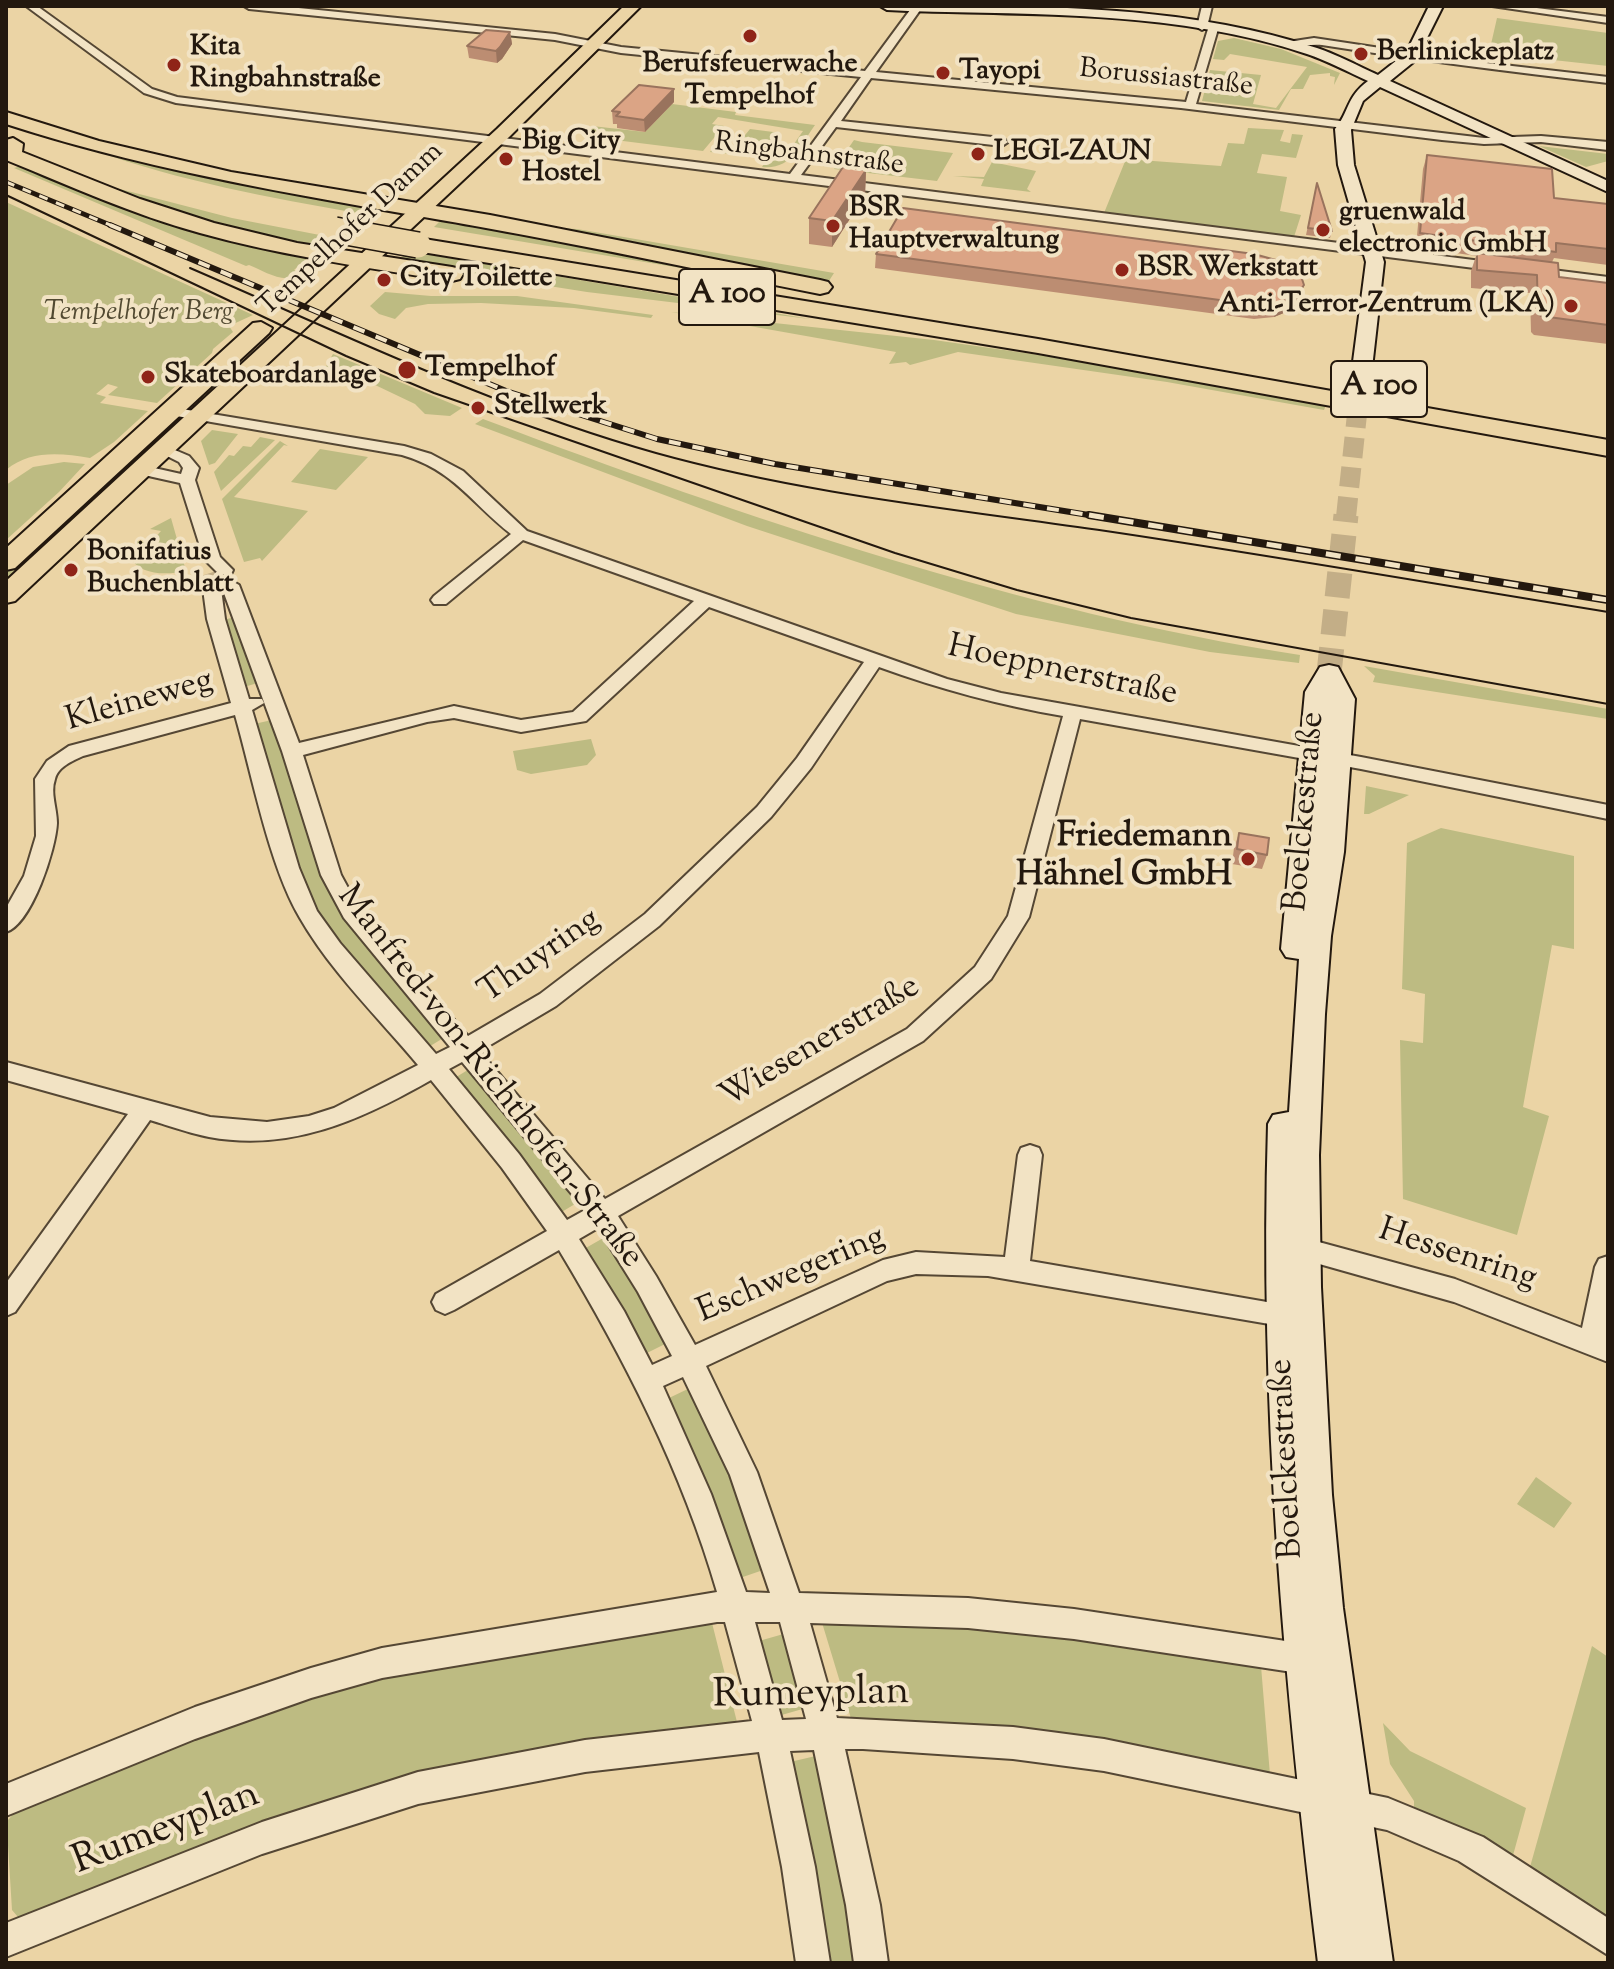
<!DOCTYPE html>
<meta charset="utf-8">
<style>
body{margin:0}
#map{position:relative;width:1614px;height:1969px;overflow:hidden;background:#ebd4a5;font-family:"Sorts Mill Goudy",serif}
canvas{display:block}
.frame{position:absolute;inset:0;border:8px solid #23180e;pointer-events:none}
</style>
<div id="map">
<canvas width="1614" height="1969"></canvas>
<div class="frame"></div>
</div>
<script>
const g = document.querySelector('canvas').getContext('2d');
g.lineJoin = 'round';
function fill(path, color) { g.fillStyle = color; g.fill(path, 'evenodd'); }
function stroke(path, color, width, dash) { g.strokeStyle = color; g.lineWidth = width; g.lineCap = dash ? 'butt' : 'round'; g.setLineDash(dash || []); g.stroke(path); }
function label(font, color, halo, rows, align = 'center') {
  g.font = font + ' "Sorts Mill Goudy",serif'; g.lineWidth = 8; g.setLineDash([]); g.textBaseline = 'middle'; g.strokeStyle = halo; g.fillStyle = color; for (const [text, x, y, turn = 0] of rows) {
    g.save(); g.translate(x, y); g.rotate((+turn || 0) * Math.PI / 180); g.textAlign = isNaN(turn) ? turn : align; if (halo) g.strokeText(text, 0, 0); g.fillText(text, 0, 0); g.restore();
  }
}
const green = new Path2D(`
 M1497,18L1608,33V66L1489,53Z
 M1234,38L1281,49L1340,73L1334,85L1335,77L1330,76V73L1310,75L1303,89H1291L1279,110L1202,101L1210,70L1261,75L1253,104L1276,108L1307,67L1230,54L1224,60L1213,59L1218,41Z
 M672,104L736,112L735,115L815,125C800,146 791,170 762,167L769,156L784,158L803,131L718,117L712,124L724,126L703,151L599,138L604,133L588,130L592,126L645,132Z
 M1248,128L1284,130L1280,141L1290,143L1292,134L1303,135L1296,158L1262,154L1257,173L1287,177L1280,211L1301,215L1294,237L1104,213L1126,159L1221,166L1228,143L1244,144Z
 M750,129L781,133L763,157L710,152L713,148L732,151Z
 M854,140L862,142L953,153L937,181L834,169Z
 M1539,146L1608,154V161L1586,167Z
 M96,151L246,185L367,206L358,213C270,198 180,181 96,151Z
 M992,162L1036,171L1027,189L1031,192L981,186L984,179L953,176L984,177Z
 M27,164L311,255L294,270L300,273C286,286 264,271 249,265L246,266L14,168Z
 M85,180L232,218L330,237L320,247C239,233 162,207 85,180Z
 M6,202L253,315L229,326L233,332L213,349L212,353L157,403L108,395L118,387L108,384L96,394L106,397L100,403L148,411L114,442L90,458C60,453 30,450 6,470Z
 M443,218L783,285L434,227Z
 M555,228L577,229L834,273L827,284Z
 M408,251L810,319L587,292L397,262Z
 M385,292L431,296H517L653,315L651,318L574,308L481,303L428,304L406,308L395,319L379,314L370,306Z
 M671,312L934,340L1046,356L1326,405L1324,410L1167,382L958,352L910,365L906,362L889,364L896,352Z
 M333,354L462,408L450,416L425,414L415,404L350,373L346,377L324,370Z
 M483,419C749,519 1019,611 1300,655L1299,663L1210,652L1016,614L747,526L475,424Z
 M212,430L238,434L215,463L209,465L201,441Z
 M260,437L275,440L221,491L214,472L229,455L234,456L243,446L251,447Z
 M280,441L288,446L284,445L234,497L308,511L262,561L260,558L244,562L222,499Z
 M320,449L368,457L336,490L291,482Z
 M64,462L85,464L59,492L6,540V485L33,467Z
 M110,476L122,478L6,586V571Z
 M171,518L186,571C166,575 140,576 129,556L137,541L150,543L161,531L150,529Z
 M239,616L261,682L244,687L223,620Z
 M1364,666L1608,709V719L1373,682L1375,676Z
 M272,720L316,851L445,1037L427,1048C389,1004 345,960 317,909C289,856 274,782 254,724Z
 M591,739L596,755L587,765L531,774L517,770L513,751Z
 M1366,786L1409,795L1369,814H1364Z
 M1441,828L1574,856V949L1552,945L1523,1107L1549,1116L1517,1235L1403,1199L1400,1040L1423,1043L1425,994L1402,989L1407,843Z
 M471,1068L580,1201L560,1213L453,1079Z
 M605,1237L669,1342L645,1354L584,1249Z
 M692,1387L729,1471L766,1569L740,1578L669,1398Z
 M1536,1477L1572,1503L1554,1528L1517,1504Z
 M820,1616L999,1625L1261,1666L1270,1775L853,1725Z
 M711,1619L738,1726L591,1745L27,1921L18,1917L12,1910L7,1829L8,1820L22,1804L198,1728L436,1662Z
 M787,1633L806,1708L778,1716L759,1641Z
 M1592,1646L1608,1657V1921L1530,1867Z
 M1383,1723L1410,1751L1526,1808L1512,1859L1414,1811V1801L1390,1764Z
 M820,1755L859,1963H826L790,1762Z`);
const streetTunnel = new Path2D(`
 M207,574L212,589`);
const secondaryTunnelFar1 = new Path2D(`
 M1346,517L1361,377`);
const secondaryTunnel = new Path2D(`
 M1329,673L1346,515`);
const street = new Path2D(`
 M26,6H37L152,89L177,97L790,174L861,77L621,53L555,40L249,9L244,6H279L555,34L621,47L865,71L913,6H923L876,72L1186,102L1208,29L1213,26L1218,29L1196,104L1484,138L1541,136L1608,142V150L1541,142L1484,144L1442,140L1181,108L871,78L841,121L1002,138L1008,142L1002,146L836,127L801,175L1608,277V285L176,103L144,93Z
 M1202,6H1212L1207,27L1202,30L1197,27Z
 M1492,6H1521L1608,17V23Z
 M1314,38L1460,60L1608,77V83C1512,72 1417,60 1322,45C1309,43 1291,50 1281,43Z
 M170,407L404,446L431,454L463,471L527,531L947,679L1001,693L1361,757L1608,805V819L1361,769L1080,719L1029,917L991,979L923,1041L618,1216L656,1276L695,1345L883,1260L916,1252L1005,1257L1018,1155L1021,1148L1030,1145L1039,1148L1042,1155L1030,1261L1290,1306L1294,1314L1290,1322L1281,1326L988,1276L916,1274L887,1281L706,1366L757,1472L799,1593L968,1598L1074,1609L1312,1645L1323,1649L1327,1660L1323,1671L1312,1675L1074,1639L968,1628L810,1623L837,1718L1013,1727L1104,1739L1388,1798L1483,1837L1608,1918V1955L1459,1861L1387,1830L1104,1771L1013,1759L863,1749H845L880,1905L888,1963H854L846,1905L814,1750L790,1751L815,1867L830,1963H796L782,1867L759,1752L585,1772L418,1804L262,1854L6,1957V1923L262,1822L418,1772L585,1740L752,1721L725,1622H717L382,1678L311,1698L195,1739L6,1816V1784L195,1707L311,1668L382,1648L717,1592C682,1471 624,1358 559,1250L454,1310L445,1314L436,1310L432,1302L436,1294L547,1231L502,1168L431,1080C361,1120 291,1152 209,1137C189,1133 170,1126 150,1120L15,1312L6,1316V1283L128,1114L6,1080V1062L210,1117L267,1122L309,1116L334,1108L418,1065C378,1017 331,972 300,918C269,866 252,774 235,715L83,756C72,761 58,767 55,779C50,793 57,808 57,823C56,848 32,924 6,932V908L24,876L36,836L35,779L47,761L69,746L231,703L207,619L203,589L206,585H218L221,589L225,619L249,699H262L264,703L252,710L299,868L317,911L340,943L436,1054L450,1047L344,918L321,875L282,751L221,585L230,580L239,585L299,743L454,706L521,720L573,712L694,601L523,540L446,604H434L431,600L434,596L511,534C471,503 454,470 402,455L165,414L163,411ZM709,607L864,662L797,758L757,807L645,914L540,994L468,1036L359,908L341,875L303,755L427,722L454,718L521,732L586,721ZM879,667C940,689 999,705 1063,716L1008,916L975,967L907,1029L605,1199L480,1051L556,1006L659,926L771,817L811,768ZM462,1062L585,1210L567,1220L519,1154L449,1069ZM598,1228L638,1292L672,1356L652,1365L624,1311L579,1239ZM683,1377L730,1475L770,1593L746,1592L711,1494L663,1386ZM755,1622H780L806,1719L782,1720Z
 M163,445L189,456L199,468L195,480L220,557L233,570L231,574H219L204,559L180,483L135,473L133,470L141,465L181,474L183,468L179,462L155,450Z
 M1293,1235L1455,1279L1582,1328L1595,1267L1599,1259L1608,1256V1362L1454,1302L1284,1254L1280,1246L1284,1238Z`);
const secondary = new Path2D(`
 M880,6C1026,6 1176,2 1317,48C1338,55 1358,66 1378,75L1406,53L1429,6H1443L1416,60L1390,81L1608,181V192L1380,87L1363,101L1351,130L1354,165L1384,262L1371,377L1368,381H1354L1351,377L1366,262L1338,165L1335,129C1349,113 1346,97 1368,81C1348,72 1328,61 1307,54C1179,11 1041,15 908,11L887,10Z
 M1329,665L1338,667L1355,699L1344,852L1331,936L1325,1014L1319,1155L1321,1287L1332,1495L1343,1608L1393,1963H1318C1284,1681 1259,1408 1268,1124L1273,1115L1289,1112L1299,959L1286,957L1281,949L1305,692L1320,667Z`);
const primary = new Path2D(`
 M624,6H641L509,137L15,601L6,603V581L497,129Z
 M261,322L272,328L269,333L15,568L6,570V548L253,323Z`);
const highway = new Path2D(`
 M6,112L99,141L231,172L490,215L820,280L828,282L832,287L828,292L820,294C709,272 598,248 486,228C324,199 163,175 6,124Z
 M13,138L23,144L22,152L140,199L214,223L297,243L452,267L460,269L463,274L460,279L452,281C368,268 283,256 200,233C134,215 70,186 6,160V140Z
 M418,238L1038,339L1608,440V456L1038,353L410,250L407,245L410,240Z`);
const tram = new Path2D(`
 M6,195L346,356L434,393L895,553L1017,590L1131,618L1608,704
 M190,268C343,334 495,408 656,453C803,494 955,509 1106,531C1274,556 1441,585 1608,612`);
const railFar2 = new Path2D(`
 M6,182L115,227`);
const railFar1 = new Path2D(`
 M110,225L506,391L657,439L775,464L1101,517`);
const rail = new Path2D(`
 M1089,515L1608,600`);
const highwayBridge = new Path2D(`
 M335,230L418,245`);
const wall = new Path2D(`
 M510,32L512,44L502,59L497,63L469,58L467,46Z
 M674,102L645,132L617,128V124H613L612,111Z
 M1427,155L1554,198L1608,204V265L1554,258L1552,262L1559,277L1608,283V344L1534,335L1531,332L1530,293L1471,288V271L1476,256L1416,247L1423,169Z
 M866,170L865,195L832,247L809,244V218Z
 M1317,183L1332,231L1330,238L1306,235Z
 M876,254L1304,285L1300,299L1291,310L1274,317L1254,319L875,268Z
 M1239,833L1267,855L1262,869L1232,864L1234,848Z`);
const shadedWall = new Path2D(`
 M510,32L512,44L502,59L497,63L496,51Z
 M674,89V102L645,132L644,120Z
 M866,170L865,195L832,247V221Z
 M1304,285L1300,299L1291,310L1274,317L1277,303Z`);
const building = new Path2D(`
 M486,30L510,32L500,47L496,51L467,46Z
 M639,85L674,89L644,120L616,116L620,112L612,111Z
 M1427,155L1552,169L1554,198L1608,204V249L1556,243V252L1420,233Z
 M843,167L866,170L832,221L809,218Z
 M1317,183L1332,231L1308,228Z
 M903,208L1254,254L1283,262L1301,276L1304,285L1295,297L1277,303L1257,305L876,254Z
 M1477,253L1558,263L1559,277L1608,283V325L1541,316L1538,314L1537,275L1477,270Z
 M1239,833L1269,838L1267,855L1237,849Z`);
const markers = [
 [750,36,8,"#8f2418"],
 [1361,54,8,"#8f2418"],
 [174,65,8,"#8f2418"],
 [943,73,8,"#8f2418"],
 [978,154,8,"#8f2418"],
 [506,159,8,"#8f2418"],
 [833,226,8,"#8f2418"],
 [1323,230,8,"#8f2418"],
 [1122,270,8,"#8f2418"],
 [384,280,8,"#8f2418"],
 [1571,306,8,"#8f2418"],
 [407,370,10,"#8f2418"],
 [148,377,8,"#8f2418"],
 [478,408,8,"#8f2418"],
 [71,570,8,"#8f2418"],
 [1248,859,8,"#8f2418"]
];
const farPoinames = [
 ["Kita",190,49],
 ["Ringbahnstraße",190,81],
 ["Berlinickeplatz",1377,54],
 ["Berufsfeuerwache",750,66,"center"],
 ["Tempelhof",750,98,"center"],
 ["Tayopi",959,73],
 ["Big City",522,143],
 ["Hostel",522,175],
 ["LEGI-ZAUN",994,154],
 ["BSR",849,210],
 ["Hauptverwaltung",849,242],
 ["gruenwald",1339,214],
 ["electronic GmbH",1339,246],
 ["BSR Werkstatt",1138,270],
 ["City Toilette",400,280],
 ["Anti-Terror-Zentrum (LKA)",1555,306,"right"],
 ["Tempelhof",425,370],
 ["Skateboardanlage",164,377],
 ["Stellwerk",494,408],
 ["Bonifatius",87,554],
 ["Buchenblatt",87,586]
];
const farStreetnames = [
 ["Borussiastraße",1166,80,6],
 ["Ringbahnstraße",809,156,7],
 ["Tempelhofer Damm",352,231,-43]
];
const farParknames = [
 ["Tempelhofer Berg",139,314]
];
const shields = [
 [727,297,96],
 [1379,389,96]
];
const shieldNames = [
 ["A 100",727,297],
 ["A 100",1379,389]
];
const streetNames = [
 ["Hoeppnerstraße",1062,673,12],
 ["Kleineweg",140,703,-16],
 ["Boelckestraße",1307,812,-85],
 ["Thuyring",541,958,-35],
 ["Wiesenerstraße",821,1044,-31],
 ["Manfred-von-Richthofen-Straße",488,1078,52],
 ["Hessenring",1457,1257,18],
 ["Eschwegering",792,1277,-23],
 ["Boelckestraße",1289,1459,-93]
];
const poiNames = [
 ["Friedemann",1232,839],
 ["Hähnel GmbH",1232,878]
];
const nearStreetnames = [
 ["Rumeyplan",811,1697,-1],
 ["Rumeyplan",167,1831,-21]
];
fill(green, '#bdbb82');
stroke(streetTunnel, '#c3ae87', 18, [18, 9]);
stroke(secondaryTunnelFar1, '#c3ae87', 20, [20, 10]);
stroke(secondaryTunnel, '#c3ae87', 25, [25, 13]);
stroke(street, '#554734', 4);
stroke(secondary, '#23180e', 4);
stroke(primary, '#23180e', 4);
stroke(highway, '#23180e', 4);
fill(street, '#f2e3c4');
fill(secondary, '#f2e3c4');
fill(primary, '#ebd4a5');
fill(highway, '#ebd4a5');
stroke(tram, '#23180e', 2);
stroke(railFar2, '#23180e', 5);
stroke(railFar1, '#23180e', 6);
stroke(rail, '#23180e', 8);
stroke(railFar2, '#f2e3c4', 3, [9]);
stroke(railFar1, '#f2e3c4', 4, [12]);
stroke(rail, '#f2e3c4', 5, [15]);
stroke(highwayBridge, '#23180e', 28, []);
stroke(highwayBridge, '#ebd4a5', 25);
fill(wall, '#bc8d72');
fill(shadedWall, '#99735d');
fill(building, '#dba485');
stroke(building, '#99735d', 2);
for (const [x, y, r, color] of markers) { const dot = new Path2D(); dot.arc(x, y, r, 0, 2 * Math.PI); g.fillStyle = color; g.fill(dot); stroke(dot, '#f2e3c4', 3); }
label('bold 28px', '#23180e', '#f2e3c4', farPoinames, 'left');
label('28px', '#23180e', '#f2e3c4', farStreetnames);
label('italic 28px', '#514931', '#f2e3c4', farParknames);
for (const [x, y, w] of shields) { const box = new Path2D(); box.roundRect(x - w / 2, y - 28, w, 56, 6); g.fillStyle = '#f2e3c4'; g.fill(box); stroke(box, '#23180e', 2); }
label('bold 32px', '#23180e', null, shieldNames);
label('34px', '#23180e', '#f2e3c4', streetNames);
label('bold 34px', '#23180e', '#f2e3c4', poiNames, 'right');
label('40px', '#23180e', '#f2e3c4', nearStreetnames);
</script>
